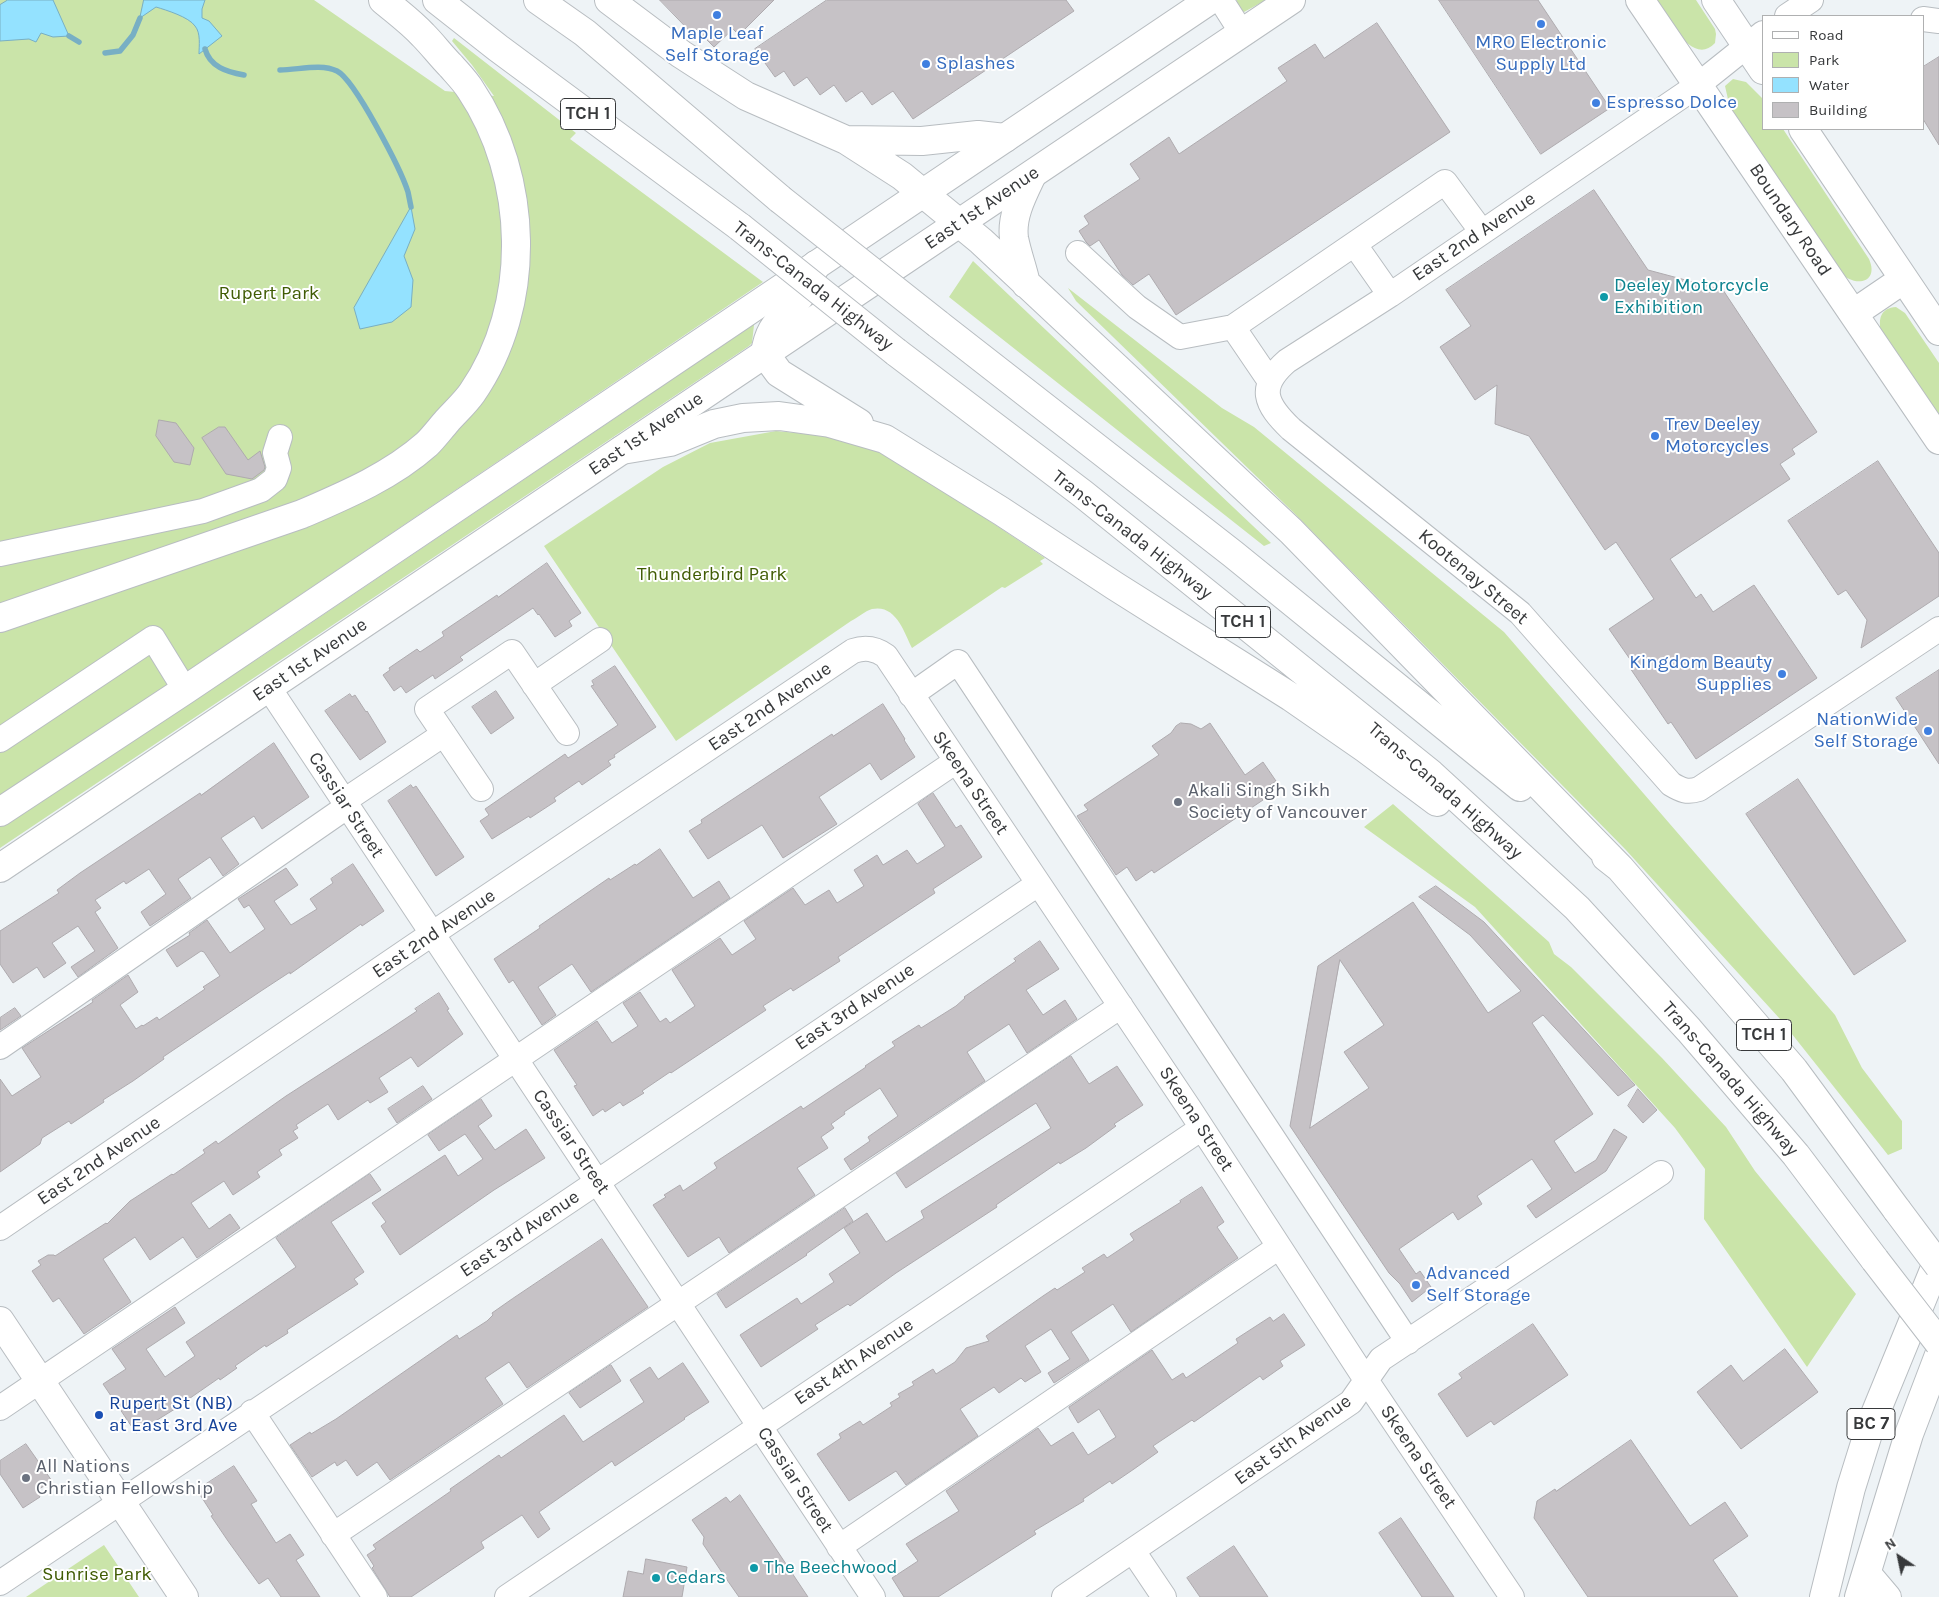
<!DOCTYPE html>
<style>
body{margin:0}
#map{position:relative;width:1939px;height:1597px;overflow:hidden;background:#eef3f6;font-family:Karla,sans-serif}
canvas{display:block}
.legend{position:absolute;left:1762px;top:15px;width:162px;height:115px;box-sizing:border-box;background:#fff;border:1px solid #afb0b1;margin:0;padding:6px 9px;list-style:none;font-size:15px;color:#37393b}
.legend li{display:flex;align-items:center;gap:10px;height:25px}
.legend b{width:25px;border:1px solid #afb0b1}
.north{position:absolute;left:1874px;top:1532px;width:50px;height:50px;-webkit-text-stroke:4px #fff;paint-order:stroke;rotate:326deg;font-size:14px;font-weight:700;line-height:20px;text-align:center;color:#37393b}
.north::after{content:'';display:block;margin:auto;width:18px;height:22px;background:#37393b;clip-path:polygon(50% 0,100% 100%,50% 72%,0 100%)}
</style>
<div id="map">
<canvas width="1939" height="1597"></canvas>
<ul class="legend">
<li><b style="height:6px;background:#fff"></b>Road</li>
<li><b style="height:14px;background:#cae4a9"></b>Park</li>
<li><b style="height:14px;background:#94e2ff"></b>Water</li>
<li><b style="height:14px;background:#c6c2c6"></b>Building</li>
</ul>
<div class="north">N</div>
</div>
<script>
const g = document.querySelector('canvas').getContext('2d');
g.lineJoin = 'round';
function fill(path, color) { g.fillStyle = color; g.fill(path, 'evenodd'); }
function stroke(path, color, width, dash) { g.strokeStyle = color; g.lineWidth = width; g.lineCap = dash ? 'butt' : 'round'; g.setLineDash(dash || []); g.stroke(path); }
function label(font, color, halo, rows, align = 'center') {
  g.font = font + ' Karla,sans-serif'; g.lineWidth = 4; g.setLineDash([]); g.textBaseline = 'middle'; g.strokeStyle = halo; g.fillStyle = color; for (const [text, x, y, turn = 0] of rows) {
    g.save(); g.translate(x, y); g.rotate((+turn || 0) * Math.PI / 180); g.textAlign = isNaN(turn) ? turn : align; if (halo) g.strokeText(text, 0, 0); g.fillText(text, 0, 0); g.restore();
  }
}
const green = new Path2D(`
 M0,0H314L445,91L494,96L472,65L452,41L454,38L576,133L570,139L763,282L0,798Z
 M1237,0H1266L1244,12L1238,9L1236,4Z
 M1656,0H1696L1715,29L1716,34L1715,43C1692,68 1667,16 1656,0Z
 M1733,79L1746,82L1763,99V129H1783L1869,259C1880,284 1853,288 1839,271L1730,108L1725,86Z
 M973,261L1271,543L1264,546L949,297Z
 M1068,288L1222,408L1254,427L1504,632L1835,1015L1862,1068L1902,1121V1149L1888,1155L1780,1019L1625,849L1292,511L1076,301Z
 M1896,307L1905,313L1939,363V420L1881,332C1878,318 1881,308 1896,307Z
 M752,323L754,325L752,343L749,346L0,848V822L262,656L633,406Z
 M776,431L839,437L885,454L922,476L1045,558L1040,561L1043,564L1005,588L1002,587L912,648C904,632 896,604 872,609C865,611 857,618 851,621L676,741L544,546L663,467L710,443Z
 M1393,804L1549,942L1554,954L1571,967L1662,1058L1726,1127L1755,1171L1856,1294L1807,1367L1704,1219L1705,1169L1675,1128L1475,907L1364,827Z
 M104,1545L139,1597H26Z`);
const water = new Path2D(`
 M8,0H53L69,36L53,37L41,33L36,42L29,39L0,41V5Z
 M144,0H205L202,9V18L209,21L222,36L199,54C199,46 201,33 195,26C189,17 166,10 156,7L140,18Z
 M411,207L415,229L404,256L413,280L411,307L392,322L360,329L354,308Z`);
const stream = new Path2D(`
 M69,36L79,42
 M205,49C210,67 227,72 244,75
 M105,53L120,51L133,35L140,18
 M280,70C298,70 321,63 337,71C355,80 401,170 408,192C409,197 410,202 411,207`);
const building = new Path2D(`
 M660,0H774L739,35L733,29L714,47L696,29L692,33Z
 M827,0H1066L1074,11L913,119L893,91L872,105L862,91L846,102L834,85L820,95L807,77L794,86L784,71L775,77L755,49Z
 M1439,0H1538L1610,108L1541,154Z
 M1377,23L1450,132L1176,315L1149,274L1133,285L1122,275L1099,240L1090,246L1086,242L1079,231L1089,224L1084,216L1140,179L1130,164L1169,137L1179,154L1287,81L1278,68L1315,44L1324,58Z
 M1939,57V145L1923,119V67Z
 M1594,190L1648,270L1723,290L1817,432L1792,449L1795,454L1780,464L1790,479L1670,559L1696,598L1701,594L1713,612L1754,585L1817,678L1696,759L1671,722L1668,724L1630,668L1634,665L1609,629L1654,599L1616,542L1605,550L1529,436L1495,424L1497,385L1475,400L1440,347L1471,326L1446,290Z
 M159,420L176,423L194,448L190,465L174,462L156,436Z
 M219,427H225L248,460L260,451L265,467L264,470L252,479L226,474L202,438Z
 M1878,461L1939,553V596L1861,648L1867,620L1846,590L1838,595L1788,521Z
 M547,563L581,613L569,621L572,626L555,637L539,614L538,615L533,608L460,657L463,660L435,679L433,675L406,693L401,686L394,691L383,675L390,670L389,668L417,649L420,652L444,636L442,632L497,595L498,597Z
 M615,666L656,727L614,755L615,757L608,761L611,765L582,785L579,781L554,798L556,801L530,818L529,816L492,839L480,821L489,815L485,809L565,754L568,758L618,725L591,686L594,685L592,681Z
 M1939,670V764L1896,698Z
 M496,691L514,718L491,734L472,707Z
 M350,694L352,697L355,695L366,712L367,711L386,742L360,760L325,711Z
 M883,704L905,739L904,740L915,757L881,780L870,763L819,797L837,824L783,858L762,825L708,859L689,831L702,823L701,820L832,734L833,736Z
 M1181,723L1191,724L1201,729L1210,723L1245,775L1263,762L1276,781L1258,793L1263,800L1154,873L1152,870L1136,881L1127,867L1116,875L1077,816L1088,810L1084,805L1159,755L1152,746L1171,733L1176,726Z
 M274,743L309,797L262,829L254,816L221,838L239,864L223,876L210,857L178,879L191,898L150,926L141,912L166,894L149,869L126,884L124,881L95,900L101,908L95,912L118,948L78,977L71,967L95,951L78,926L52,943L66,963L44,978L37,967L13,983L0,964V931L59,893L57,890L80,873L200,793L201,795Z
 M1798,779L1906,941L1854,975L1746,814Z
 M411,785L413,788L416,786L464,857L436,876L388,801Z
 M933,793L956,828L961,825L982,857L933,889L935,893L838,957L840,961L793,991L791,988L763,1006L766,1010L671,1073L670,1072L642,1091L644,1093L623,1106L620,1102L605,1112L603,1109L593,1116L574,1086L577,1085L554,1050L597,1021L612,1043L638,1026L623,1003L640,992L660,1022L666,1018L670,1023L695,1006L672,970L720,938L732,955L756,939L744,921L793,888L805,905L829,890L837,903L864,886L854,870L877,855L883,865L907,850L917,864L945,846L918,804Z
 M660,849L693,898L719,881L730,898L591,992L572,964L538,987L556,1015L542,1025L513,980L509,983L494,959L540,928L539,926L609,878L610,880L635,864L636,865Z
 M353,864L384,911L362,926L361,924L290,974V972L261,991L163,1057L164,1059L133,1081L103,1100L104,1102L71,1124L69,1121L42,1138L40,1144L0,1172V1079L12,1096L41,1077L22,1048L93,1002L92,1000L128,975L138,992L120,1005L136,1029L142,1025L143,1026L157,1017L159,1020L205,989L203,987L220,976L204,952L201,951L177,967L166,950L190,935L189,933L207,920L230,953L265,929L249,905L244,908L238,899L286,868L298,885L274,901L291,925L317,909L310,899L333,883L331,879Z
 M1436,886L1484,922L1635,1085L1618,1096L1543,1015L1532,1023L1593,1114L1554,1141L1575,1173L1596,1160L1614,1129L1627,1137L1606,1171L1536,1218L1527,1206L1552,1189L1532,1159L1477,1196L1482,1204L1458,1220L1453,1212L1399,1249L1416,1274L1420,1271L1431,1287L1412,1302L1400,1284L1389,1273L1290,1126L1318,966L1413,902L1488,1013L1521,991L1470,935L1419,897ZM1340,960L1384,1025L1344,1052L1369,1088L1310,1128Z
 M1040,941L1059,969L1026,990L1043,1015L1065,1000L1077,1019L1027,1053L1009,1024L967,1052L985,1081L851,1170L844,1159L870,1141L868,1137L898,1116L880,1088L844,1112L845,1114L831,1124L834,1128L821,1137L828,1148L797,1168L815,1195L729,1253L719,1237L688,1257L653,1205L666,1197L664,1195L680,1185L683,1191L717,1168L714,1163L801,1106L803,1109L866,1067L865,1066L895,1046L892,1042L919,1025L921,1028L956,1006L965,998L964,997L1016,961L1014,959Z
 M439,993L449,1009L447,1010L463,1034L418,1067L411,1057L379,1078L388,1092L370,1103L368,1100L338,1120L328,1104L296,1125L298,1128L293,1131L298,1138L279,1150L282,1155L257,1172L260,1177L233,1195L224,1181L191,1203L209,1229L230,1214L240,1228L197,1258L183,1237L150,1260L135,1237L103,1259L131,1302L84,1334L59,1298L53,1302L32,1271L41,1265L38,1261L48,1255H54L55,1256L106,1223L107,1224L130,1201L172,1174L173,1175L205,1153L203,1150L216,1141L218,1144L286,1096L387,1031L417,1011L415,1009Z
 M15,1008L21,1016L0,1030V1018Z
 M1071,1056L1089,1084L1117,1066L1143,1105L1114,1124L1116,1126L1086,1148L1060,1164L1059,1162L996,1205L997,1207L896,1273L850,1306L848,1304L815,1325L818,1329L761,1367L740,1335L797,1298L801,1304L834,1282L829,1274L860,1253L844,1228L867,1213L886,1242L924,1218L921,1211L1051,1128L1036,1103L906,1188L896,1173Z
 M423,1086L432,1099L397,1123L388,1109Z
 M1638,1089L1657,1110L1643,1123L1628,1106Z
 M481,1099L492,1116L478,1126L495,1150L526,1129L545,1158L494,1190L400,1255L381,1226L386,1222L372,1203L445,1155L458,1176L483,1159L465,1134L439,1151L428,1135Z
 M370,1174L381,1190L331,1222L364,1272L354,1279L358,1284L287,1330L288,1333L266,1347L265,1345L235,1366L237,1368L220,1380L219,1378L183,1403V1404L136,1433L103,1384L126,1369L112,1349L175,1307L185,1323L146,1349L165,1377L195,1356L186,1342L296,1267L276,1238Z
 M1202,1187L1224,1222L1217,1227L1238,1258L1131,1332L1113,1304L1071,1332L1089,1360L1054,1383L1048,1373L1070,1359L1051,1329L1025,1346L1041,1372L1025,1382L1021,1378L999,1393L994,1387L960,1409L978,1436L906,1485L896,1471L849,1501L817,1454L841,1438L839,1434L860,1421L863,1425L892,1406L890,1403L900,1397L898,1394L914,1385L912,1382L933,1369L936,1374L955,1362L966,1348L989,1341L986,1336L1043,1296L1055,1288L1057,1290L1085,1272L1082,1268L1104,1254L1107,1258L1134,1240L1130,1234L1181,1202L1180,1201Z
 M845,1208L853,1221L806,1254L807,1255L726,1308L717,1294Z
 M602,1239L648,1307L527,1388L509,1362L485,1378L503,1404L390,1480L377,1462L357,1476L346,1460L337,1466L335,1462L312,1477L290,1445L310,1432L311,1434L336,1419L457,1335L459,1339L487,1321L493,1315L492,1313L512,1299Z
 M1284,1314L1305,1345L1280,1361L1283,1366L1263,1380L1260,1376L1194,1422L1192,1420L1153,1446L1158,1452L1134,1469L1112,1484L1110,1481L1083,1499L1084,1501L1034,1531L1036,1534L938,1597H904L892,1578L918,1561L906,1544L959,1511L946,1491L1038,1428L1051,1446L1073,1432L1088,1455L1116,1437L1099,1409L1078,1423L1069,1408V1407L1152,1350L1172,1380L1183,1373L1186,1378L1238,1343L1236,1339L1270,1317L1273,1321Z
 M1533,1324L1568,1375L1494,1425L1491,1421L1467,1437L1438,1394L1462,1378L1459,1374Z
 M1785,1349L1818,1392L1741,1449L1697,1392L1731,1365L1743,1381Z
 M683,1363L709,1402L684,1418L685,1419L615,1466L612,1461L539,1512L550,1529L538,1538L522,1515L481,1542L484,1548L411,1597H390L372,1568L374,1566L367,1555L376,1549L373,1545L451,1491L450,1489L499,1455L501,1458L564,1415L583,1442L644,1402L630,1380L650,1367L658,1379Z
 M611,1365L621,1381L580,1408L569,1393Z
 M1631,1440L1690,1526L1725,1502L1748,1536L1713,1560L1738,1597H1588L1534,1518L1537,1501L1555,1489L1556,1491Z
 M26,1444L52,1481L36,1491L40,1497L23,1508L0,1474V1461Z
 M234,1466L257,1501L251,1504L276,1543L290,1534L304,1555L296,1560L320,1597H281L268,1578L259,1584L228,1541L211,1516L213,1515L197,1490Z
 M740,1495L808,1597H739L725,1577L703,1544L704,1537L692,1520L726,1497L730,1502Z
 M1401,1518L1454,1597H1422L1379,1533Z
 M1234,1546L1268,1597H1200L1187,1578Z
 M646,1559L687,1567L682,1597H623L628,1571L643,1574Z`);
const minor = new Path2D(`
 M1221,0L1242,33
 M1787,16L1811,0
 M1923,19L1939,21
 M1763,33L1698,85L1390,295L1287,361C1257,387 1265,404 1291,429L1520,613L1671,784C1681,790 1687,793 1699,789L1939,629
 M1355,245L1390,295
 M1078,253L1137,307L1180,337L1233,327
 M1269,380L1233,327L1445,182L1482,232
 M0,554L203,511L261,490L275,479L279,468L275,453L280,437
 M534,685L600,640
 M269,688L873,1597
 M911,695L958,662L1408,1342
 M0,740L153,638L185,690
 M481,789L427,709L512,652L567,733
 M344,801L444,734
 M0,1047L348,806
 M0,1228L414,946L853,651C865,647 875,648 886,656L1189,1108L1366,1380L1512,1597
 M0,1408L955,762
 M252,1412L375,1597
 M333,1535L1121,1006
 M839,1547L1279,1247
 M1133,1551L1164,1597
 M1867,1571L1889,1597
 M0,1583L572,1199L1038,884
 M507,1597L1202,1128
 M1064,1597L1351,1402L1381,1359L1661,1173`);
const major = new Path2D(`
 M1640,0L1939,440
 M1716,0L1763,70
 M1803,129L1939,331
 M1854,313L1904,279
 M0,812L185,690L1210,0
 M0,868L1291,0
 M0,1321L184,1597
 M1824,1597L1851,1488L1871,1424L1939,1258
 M1859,1597L1909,1434L1939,1355`);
const highway = new Path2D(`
 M437,0L498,48L740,227
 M538,0L585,33L780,199
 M609,0L681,54L746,96L846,140L902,176L981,241L1291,531L1620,868
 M846,140L922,141L978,135L1005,138
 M816,265C810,276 805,290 797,300C781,321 769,325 765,354L779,373L859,423
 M1026,284C1023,269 1017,254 1014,238C1011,216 1023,194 1032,175
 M938,324L1233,554L1520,787
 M896,352L1083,494L1431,774L1577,908L1689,1030L1796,1155L1875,1260
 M622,450L670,442L714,424L743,418L779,416L830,423L885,439L1001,511L1115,586L1291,697L1366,749L1437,802
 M0,618L302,514C346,495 391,476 427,444C434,437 440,429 447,421C455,412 465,403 472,393C533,305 529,177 470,89C465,81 457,73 451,66C441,56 433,45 423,35C411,22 396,11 383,0
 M1606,857L1620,868L1794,1070L1897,1210`);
const highwayBridge = new Path2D(`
 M780,199L938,324
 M740,227L896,352
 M1897,1210L1939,1266
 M1875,1260L1939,1343`);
const markers = [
 [717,15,5,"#3f7fe0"],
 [1541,24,5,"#3f7fe0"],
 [926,64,5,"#3f7fe0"],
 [1596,103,5,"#3f7fe0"],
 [1604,297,5,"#0f9aa8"],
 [1655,436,5,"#3f7fe0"],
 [1782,674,5,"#3f7fe0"],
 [1928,731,5,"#3f7fe0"],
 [1178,802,5,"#6b7280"],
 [1416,1285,5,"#3f7fe0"],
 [99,1415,5,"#1a4fb4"],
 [26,1478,5,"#6b7280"],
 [754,1568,5,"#0f9aa8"],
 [656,1578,5,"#0f9aa8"]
];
const shields = [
 [588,114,55],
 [1243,622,55],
 [1764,1035,55],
 [1871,1424,48]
];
const shieldNames = [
 ["TCH 1",588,114],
 ["TCH 1",1243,622],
 ["TCH 1",1764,1035],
 ["BC 7",1871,1424]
];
const shopNames = [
 ["Maple Leaf",717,34,"center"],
 ["Self Storage",717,56,"center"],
 ["MRO Electronic",1541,43,"center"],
 ["Supply Ltd",1541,65,"center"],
 ["Splashes",936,64],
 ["Espresso Dolce",1606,103],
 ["Trev Deeley",1665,425],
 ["Motorcycles",1665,447],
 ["Kingdom Beauty",1772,663,"right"],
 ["Supplies",1772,685,"right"],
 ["NationWide",1918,720,"right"],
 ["Self Storage",1918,742,"right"],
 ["Advanced",1426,1274],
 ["Self Storage",1426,1296]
];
const streetNames = [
 ["East 1st Avenue",982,208,-34],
 ["Boundary Road",1790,220,56],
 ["East 2nd Avenue",1474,237,-34],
 ["Trans-Canada Highway",813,286,38],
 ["East 1st Avenue",646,434,-34],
 ["Trans-Canada Highway",1132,535,38],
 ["Kootenay Street",1473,577,40],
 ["East 1st Avenue",310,660,-34],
 ["East 2nd Avenue",770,707,-34],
 ["Skeena Street",970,783,56],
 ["Trans-Canada Highway",1445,791,41],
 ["Cassiar Street",346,805,57],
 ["East 2nd Avenue",434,934,-34],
 ["East 3rd Avenue",855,1007,-34],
 ["Trans-Canada Highway",1730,1079,49],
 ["Skeena Street",1196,1119,57],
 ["Cassiar Street",571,1142,56],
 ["East 2nd Avenue",99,1161,-34],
 ["East 3rd Avenue",520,1234,-34],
 ["East 4th Avenue",854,1362,-34],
 ["East 5th Avenue",1293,1440,-36],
 ["Skeena Street",1418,1457,56],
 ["Cassiar Street",795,1480,57]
];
const cultureNames = [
 ["Deeley Motorcycle",1614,286],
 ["Exhibition",1614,308],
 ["The Beechwood",764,1568],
 ["Cedars",666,1578]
];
const parkNames = [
 ["Rupert Park",269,294],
 ["Thunderbird Park",712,575],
 ["Sunrise Park",97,1575]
];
const worshipNames = [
 ["Akali Singh Sikh",1188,791],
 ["Society of Vancouver",1188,813],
 ["All Nations",36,1467],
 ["Christian Fellowship",36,1489]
];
const transitNames = [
 ["Rupert St (NB)",109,1404],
 ["at East 3rd Ave",109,1426]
];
fill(green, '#cae4a9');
fill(water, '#94e2ff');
stroke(water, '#78afc4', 1);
stroke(stream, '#78afc4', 5.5);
fill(building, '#c6c2c6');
stroke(building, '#aeaaae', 1);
stroke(minor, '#b8bdc1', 26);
stroke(major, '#b8bdc1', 30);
stroke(highway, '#b8bdc1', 30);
stroke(minor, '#fff', 24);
stroke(major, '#fff', 28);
stroke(highway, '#fff', 28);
stroke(highwayBridge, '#b8bdc1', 30, []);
stroke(highwayBridge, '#fff', 28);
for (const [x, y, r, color] of markers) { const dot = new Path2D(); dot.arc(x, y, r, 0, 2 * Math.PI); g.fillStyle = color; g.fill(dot); stroke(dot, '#fff', 2); }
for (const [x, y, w] of shields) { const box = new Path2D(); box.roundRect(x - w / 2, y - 15.5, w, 31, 4); g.fillStyle = '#fff'; g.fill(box); stroke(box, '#37393b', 1); }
label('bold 18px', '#37393b', null, shieldNames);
label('19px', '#366cbe', '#fff', shopNames, 'left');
label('19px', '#37393b', '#fff', streetNames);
label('19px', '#0d838f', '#fff', cultureNames, 'left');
label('19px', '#405c04', '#fff', parkNames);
label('19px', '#5b616d', '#fff', worshipNames, 'left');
label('19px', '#164399', '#fff', transitNames, 'left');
</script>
